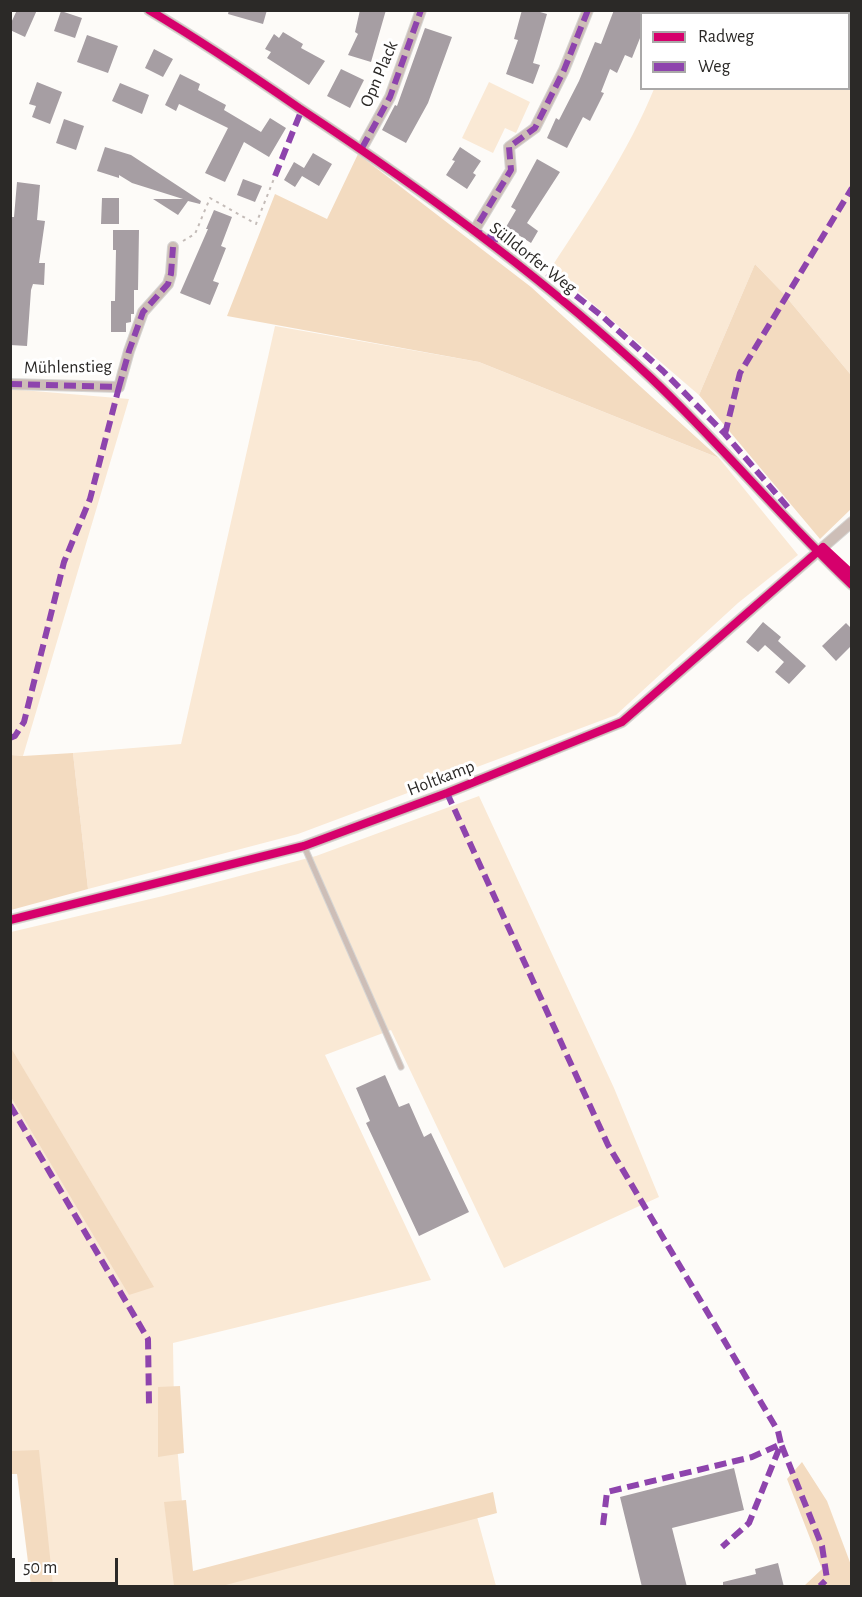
<!DOCTYPE html>
<meta charset="utf-8">
<style>
body{margin:0}
#map{position:relative;width:862px;height:1597px;overflow:hidden;background:#fdfbf8;font-family:"Alegreya Sans",sans-serif}
canvas{display:block}
.frame{position:absolute;inset:0;border:12px solid #2b2927;pointer-events:none}
.legend{position:absolute;left:640px;top:12px;width:210px;height:78px;box-sizing:border-box;background:#fff;border:2px solid #aaa9a9;margin:0;padding:8px 10px;list-style:none;font-size:18px;color:#2b2927}
.legend li{display:flex;align-items:center;gap:12px;height:30px}
.legend b{width:30px;border:2px solid #aaa9a9}
.scale{position:absolute;left:12px;top:1558px;width:106px;height:27px;box-sizing:border-box;border:3px solid #2b2927;border-top:0;padding-left:8px;font-size:18px;line-height:21px;white-space:nowrap;color:#2b2927;-webkit-text-stroke:4px #fff;paint-order:stroke}
</style>
<div id="map">
<canvas width="862" height="1597"></canvas>
<div class="frame"></div>
<ul class="legend">
<li><b style="height:8px;background:#d6006c"></b>Radweg</li>
<li><b style="height:8px;background:#8e44ad"></b>Weg</li>
</ul>
<div class="scale">50 m</div>
</div>
<script>
const g = document.querySelector('canvas').getContext('2d');
g.lineJoin = 'round';
function fill(path, color) { g.fillStyle = color; g.fill(path, 'evenodd'); }
function stroke(path, color, width, dash) { g.strokeStyle = color; g.lineWidth = width; g.lineCap = dash ? 'butt' : 'round'; g.setLineDash(dash || []); g.stroke(path); }
function label(font, color, halo, rows, align = 'center') {
  g.font = font + ' "Alegreya Sans",sans-serif'; g.lineWidth = 6; g.setLineDash([]); g.textBaseline = 'middle'; g.strokeStyle = halo; g.fillStyle = color; for (const [text, x, y, turn = 0] of rows) {
    g.save(); g.translate(x, y); g.rotate((+turn || 0) * Math.PI / 180); g.textAlign = isNaN(turn) ? turn : align; if (halo) g.strokeText(text, 0, 0); g.fillText(text, 0, 0); g.restore();
  }
}
const green = new Path2D(`
 M849,55H851V375L783,293L755,264L699,395L551,268C589,210 628,152 654,89L848,88Z
 M489,82L530,102L516,133L505,128L493,153L462,138Z
 M275,326L479,362L719,458L798,555L738,603L616,715L298,834L88,889L73,753L181,744Z
 M10,389L129,399L23,756L10,755Z
 M479,796L614,1088L659,1197L504,1268L391,1030L325,1055L431,1280L173,1343L174,1410L189,1583L474,1506L496,1586H47L33,1459L11,1460V932L163,896L316,856Z`);
const forest = new Path2D(`
 M358,154L531,287L719,458L479,362L227,316L275,194L327,219Z
 M755,264L783,293L851,375V509L820,539L699,395Z
 M73,753L88,889L11,910V755L23,756Z
 M11,1048L154,1287L129,1295L11,1097Z
 M180,1386L184,1453L158,1457V1387Z
 M39,1450L53,1586H31L17,1474H11V1451Z
 M802,1462L827,1501L851,1565V1586H804L822,1569L787,1479Z
 M493,1492L497,1513L222,1586H174L164,1502L186,1500L193,1571Z`);
const building = new Path2D(`
 M17,10H37L25,37L10,30V25Z
 M229,10H267L263,24L228,14Z
 M360,10H386L371,62L348,55L358,34L355,32Z
 M522,10H533L547,14L533,63L540,65L533,84L506,74L518,40L514,39Z
 M614,10H642V33L632,58L625,55L617,73L610,69L601,92L604,93L590,121L583,117L567,148L547,138L556,118L559,120L579,81L595,42L601,44Z
 M61,11L82,18L75,38L54,31Z
 M425,28L452,37L428,103L406,143L382,130L395,105L397,106Z
 M283,32L303,44L301,48L325,61L309,85L267,58L271,52L265,49L274,34L279,38Z
 M87,35L118,46L108,73L77,62Z
 M154,49L173,59L163,77L145,68Z
 M341,69L364,80L350,108L327,96Z
 M180,74L200,84L198,90L226,105L224,110L261,132L270,118L286,128L269,157L244,142L225,182L205,173L228,128L179,104L176,111L165,105Z
 M37,82L62,92L50,124L32,117L36,106L29,104Z
 M120,83L149,95L142,114L112,101Z
 M64,119L84,126L76,150L56,143Z
 M105,147L131,155L201,201L200,204L188,201L178,215L153,199H183L132,183L119,175V178L97,171Z
 M460,147L481,161L473,173L476,175L467,189L446,175L455,161L452,160Z
 M313,153L332,164L319,186L302,176L295,187L284,180L294,162L304,168Z
 M537,159L560,172L527,223L538,231L531,243L506,227L516,210L511,207Z
 M243,179L262,186L255,202L237,195Z
 M17,182L40,185L37,220L45,221L39,263H45L44,285L33,284L31,290L27,346L10,345V217H14Z
 M102,198H119V224H101Z
 M214,210L232,217L221,246L226,248L213,281L219,283L210,305L180,293L208,229H206Z
 M113,230H139L138,290H134V314H131V322L126,323V332H111V301H115L116,250H113Z
 M763,622L781,637L778,641L806,666L789,684L775,672L784,662L765,645L758,652L746,642Z
 M846,623L852,629V645L836,661L822,646Z
 M385,1075L399,1107L409,1103L424,1137L431,1133L469,1212L419,1236L366,1123L370,1121L356,1088Z
 M734,1468L744,1510L672,1528L687,1587H642L620,1497Z
 M778,1563L784,1587H723V1582L756,1574L755,1569Z`);
const path = new Path2D(`
 M183,241L195,234L210,198L256,224L275,176`);
const service = new Path2D(`
 M304,846L401,1067`);
const minor = new Path2D(`
 M149,10C201,41 250,74 299,108C422,189 543,277 651,378C721,444 782,519 852,585
 M362,148L390,97L421,10
 M474,231L511,170L509,147L535,128L564,70L588,10
 M10,384L119,387L129,351L143,312L168,284L171,274L173,247
 M10,920L304,846L447,793L622,722L852,522`);
const quiet = new Path2D(`
 M588,10L564,70L535,128L509,147L511,170L474,231L508,243L602,316L663,371L725,434L791,511
 M362,148L390,97L421,10
 M275,176L302,109
 M10,384L119,387L129,351L143,312L168,284L171,274L173,247
 M725,434L740,373L852,188
 M10,738L15,736L24,722L64,562L90,499L119,387
 M447,793L608,1145L778,1431L781,1444L749,1523L722,1547
 M10,1105L148,1339L149,1404
 M603,1525L607,1492L752,1457L781,1444L822,1546L827,1579L820,1586`);
const cycleway = new Path2D(`
 M149,10C201,41 250,74 299,108C422,189 543,277 651,378C721,444 782,519 852,585
 M10,920L304,846L447,793L622,722L823,547L852,574`);
const streetNames = [
 ["Opn Plack",379,74,-67],
 ["Sülldorfer Weg",533,258,38],
 ["Mühlenstieg",68,367,-1],
 ["Holtkamp",441,778,-21]
];
fill(green, '#fae9d5');
fill(forest, '#f3dbc0');
fill(building, '#a69ea3');
stroke(service, '#d6d5d3', 7);
stroke(minor, '#d6d5d3', 12);
stroke(path, '#c4bcb8', 2, [3, 4.5]);
stroke(service, '#cdbeb7', 5);
stroke(minor, '#cdbeb7', 10);
stroke(quiet, '#8e44ad', 6, [12, 6]);
stroke(cycleway, '#d6006c', 8);
label('18px', '#2b2927', '#fff', streetNames);
</script>
